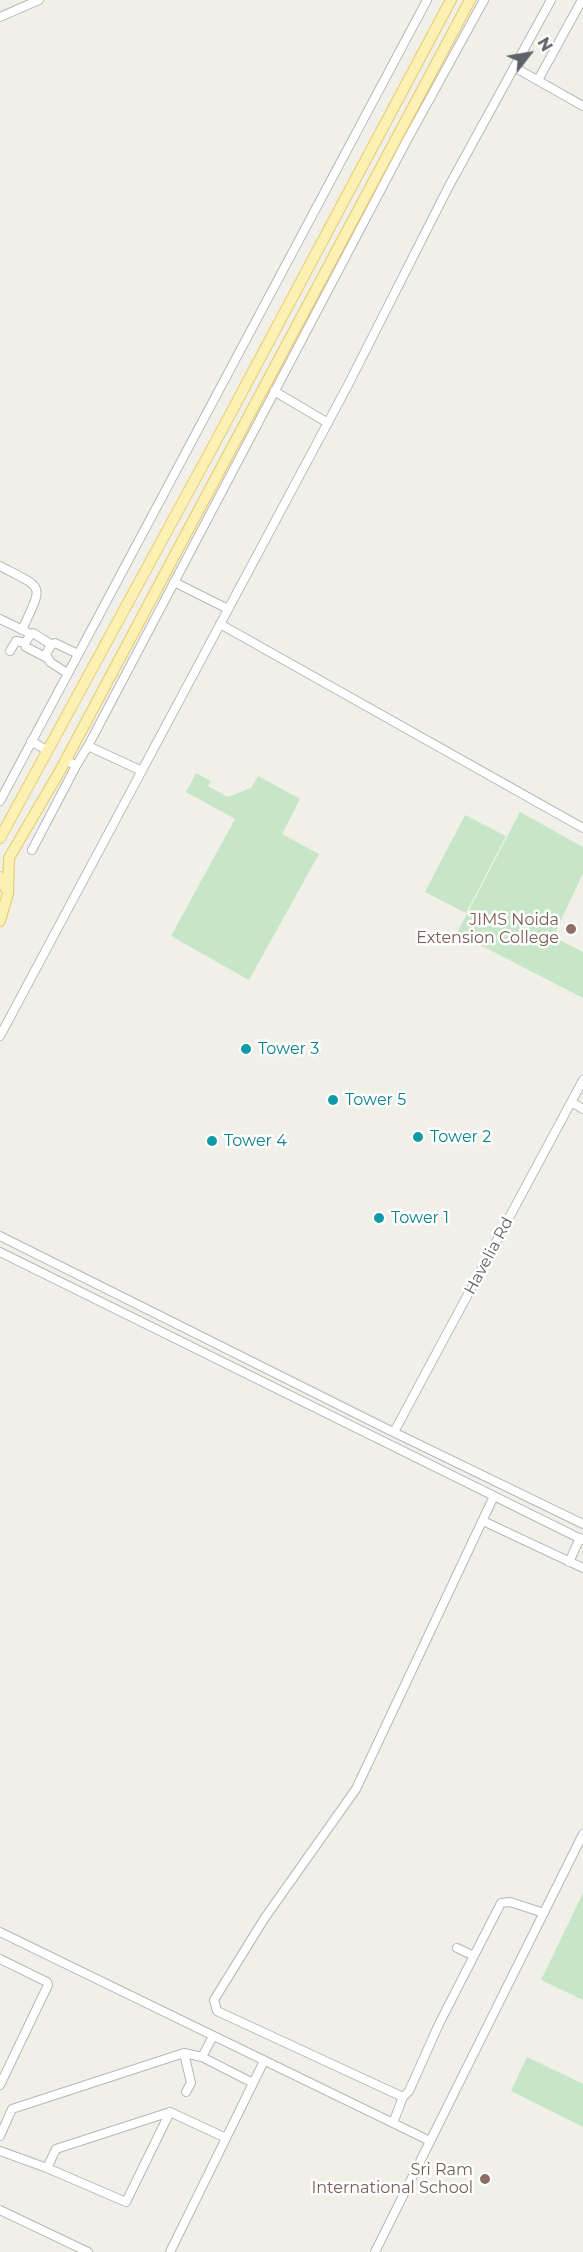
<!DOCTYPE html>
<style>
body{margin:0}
#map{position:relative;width:583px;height:2252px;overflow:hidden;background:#f0efe8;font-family:Montserrat,sans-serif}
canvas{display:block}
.north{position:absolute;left:499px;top:24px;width:60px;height:60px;-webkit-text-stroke:4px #fff;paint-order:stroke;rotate:59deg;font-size:16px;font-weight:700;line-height:24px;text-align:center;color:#5f6267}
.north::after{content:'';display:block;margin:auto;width:21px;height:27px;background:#5f6267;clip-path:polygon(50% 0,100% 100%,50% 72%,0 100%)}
</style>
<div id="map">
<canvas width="583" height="2252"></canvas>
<div class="north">N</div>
</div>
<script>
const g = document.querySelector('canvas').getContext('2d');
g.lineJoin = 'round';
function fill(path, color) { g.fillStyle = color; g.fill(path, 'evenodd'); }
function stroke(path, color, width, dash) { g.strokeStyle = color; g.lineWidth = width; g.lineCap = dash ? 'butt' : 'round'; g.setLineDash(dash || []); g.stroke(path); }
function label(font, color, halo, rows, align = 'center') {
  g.font = font + ' Montserrat,sans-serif'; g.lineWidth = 5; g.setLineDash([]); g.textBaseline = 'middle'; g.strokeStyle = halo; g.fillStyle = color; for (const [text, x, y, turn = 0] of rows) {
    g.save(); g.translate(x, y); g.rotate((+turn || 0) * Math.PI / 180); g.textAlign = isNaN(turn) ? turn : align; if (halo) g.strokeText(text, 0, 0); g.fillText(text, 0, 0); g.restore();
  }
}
const green = new Path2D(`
 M196,773L211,781L208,786L228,797L251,788L258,776L300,799L282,834L319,854L249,980L171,936L235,819L186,792Z
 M520,812L583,847V873L547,950L554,937L583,952V998L457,933Z
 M465,815L506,836L466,913L425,892Z
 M583,1893V2000L541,1980Z
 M527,2057L583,2084V2127L511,2091Z`);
const minor = new Path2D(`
 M0,17L39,0
 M514,67L583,106
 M538,80L582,0
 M274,391L328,423
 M0,566C46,590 43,583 22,630
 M174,582L228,609
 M0,619L27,632
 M220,624L583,828
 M10,651L16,641L25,643
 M47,658L26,647L25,643L31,634L33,633L52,645
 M67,673L50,662L46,654L51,645L55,643L78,654
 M31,741L48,751
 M88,746L142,771
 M66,760L76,766L88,746L406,142L484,0
 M0,801L427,0
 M32,850L76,766
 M0,1036L348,385L449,186L551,0
 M571,1102L583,1109
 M0,1236L385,1428L583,1524
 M0,1252L583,1540
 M394,1432L583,1080
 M494,1496L356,1789L264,1919L214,2000L217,2011L403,2097L409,2091L439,2024L501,1903L510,1902L544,1913
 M483,1521L583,1568
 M569,1562L580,1538
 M0,1932L430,2141
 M457,1948L474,1956
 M0,1959L47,1982L48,1985L0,2085
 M184,2053L191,2083L186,2092
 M202,2057L253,2083
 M393,2123L403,2097
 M0,2136L12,2109L184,2053L202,2057L213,2036
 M0,2151L47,2168L56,2149L170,2112L226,2138
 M47,2168L126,2202L170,2112
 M0,2210L88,2252
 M170,2252L264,2061
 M375,2252L583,1834`);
const major = new Path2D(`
 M0,838L216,441L451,0
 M0,877L8,893L0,921
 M8,893L9,858L61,769L470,0`);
const markers = [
 [571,929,6,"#8d6e63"],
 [246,1049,6,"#0f9aa8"],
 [333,1100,6,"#0f9aa8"],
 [418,1137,6,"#0f9aa8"],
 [212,1141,6,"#0f9aa8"],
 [379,1218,6,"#0f9aa8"],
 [485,2179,6,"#8d6e63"]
];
const educationNames = [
 ["JIMS Noida",559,920],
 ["Extension College",559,938],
 ["Sri Ram",473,2170],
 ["International School",473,2188]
];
const cultureNames = [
 ["Tower 3",258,1049],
 ["Tower 5",345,1100],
 ["Tower 2",430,1137],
 ["Tower 4",224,1141],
 ["Tower 1",391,1218]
];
const streetNames = [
 ["Havelia Rd",489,1256,-62]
];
fill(green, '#c6e6c7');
stroke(minor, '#b5b7bb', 10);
stroke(major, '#eac968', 12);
stroke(minor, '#fff', 8);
stroke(major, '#faf1b3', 10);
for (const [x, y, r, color] of markers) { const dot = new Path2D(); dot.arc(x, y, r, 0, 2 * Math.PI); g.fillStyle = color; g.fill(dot); stroke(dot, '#fff', 2); }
label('16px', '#785e54', '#fff', educationNames, 'right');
label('16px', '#0d838f', '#fff', cultureNames, 'left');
label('16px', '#5f6267', '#fff', streetNames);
</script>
